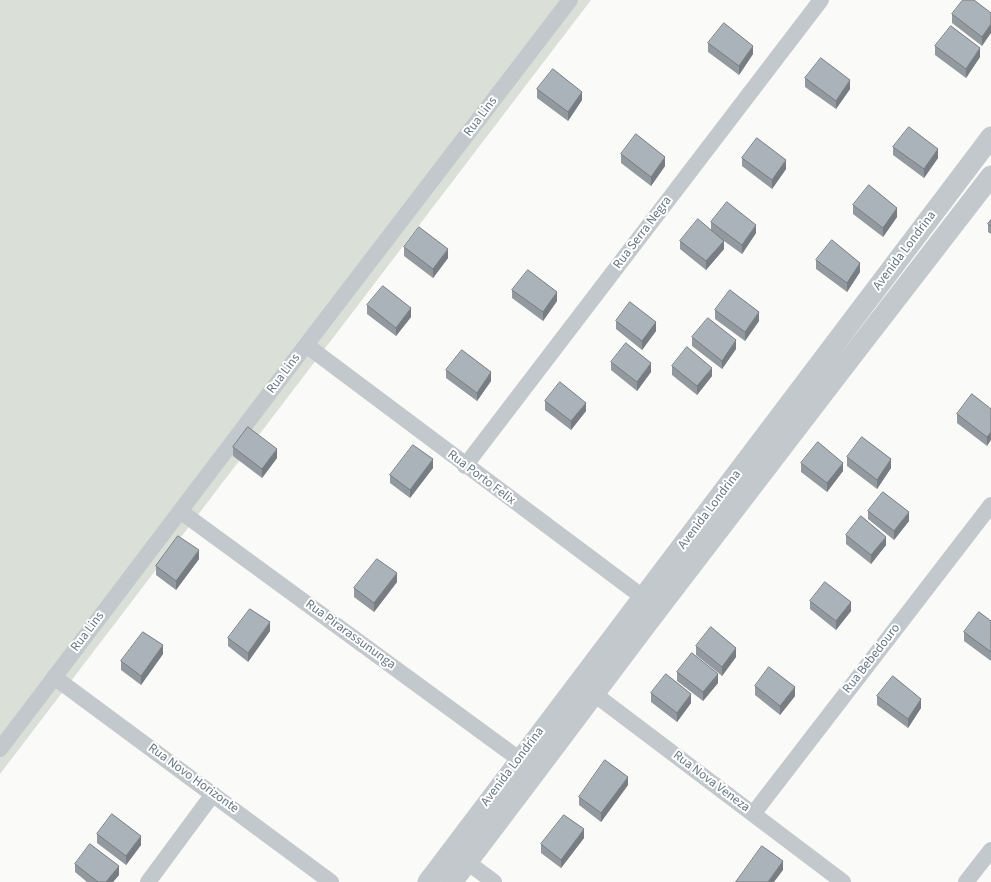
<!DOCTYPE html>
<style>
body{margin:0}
canvas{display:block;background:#fafaf8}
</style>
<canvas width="991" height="882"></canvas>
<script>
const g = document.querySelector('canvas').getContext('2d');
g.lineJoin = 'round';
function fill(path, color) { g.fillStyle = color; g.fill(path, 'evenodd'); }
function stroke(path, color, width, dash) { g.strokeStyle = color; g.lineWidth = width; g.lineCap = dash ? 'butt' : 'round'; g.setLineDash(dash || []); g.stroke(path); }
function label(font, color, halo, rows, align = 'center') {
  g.font = font + ' "Source Sans 3",sans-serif'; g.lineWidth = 4; g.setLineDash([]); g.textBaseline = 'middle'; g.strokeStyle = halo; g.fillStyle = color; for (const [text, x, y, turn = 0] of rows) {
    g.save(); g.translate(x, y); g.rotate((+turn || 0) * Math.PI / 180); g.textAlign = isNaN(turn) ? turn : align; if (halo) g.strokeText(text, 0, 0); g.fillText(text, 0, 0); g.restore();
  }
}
const green = new Path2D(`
 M0,0H591L0,774Z`);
const minor = new Path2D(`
 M306,345L652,604
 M465,466L821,0
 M180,511L519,759
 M54,677L331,882
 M585,687L843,882
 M0,749L306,345L570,0
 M753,814L991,505
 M459,856L494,882
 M148,882L213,794
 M966,882L991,850`);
const tertiary = new Path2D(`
 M428,882L991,137
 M452,882C522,791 590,699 659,608C769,463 880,320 991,176`);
const wall = new Path2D(`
 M991,13L982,46L952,23V14Z
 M708,43L753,54L739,75L708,52Z
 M935,46L980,57L966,78L935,55Z
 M805,78L850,89L836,109L805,87Z
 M537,89L582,100L568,121L537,98Z
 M893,147L938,158L924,178L893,155Z
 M621,154L665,166L651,186L621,163Z
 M742,158L786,169L772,189L742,166Z
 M853,205L897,217L883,237L853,214Z
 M991,220V234L988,232V224Z
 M711,222L756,233L742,254L724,241V249L706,270L680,249V241L711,230Z
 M404,247L448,258L433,278L404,256Z
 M816,260L860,272L847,292L816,269Z
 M512,290L557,301L543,321L512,298Z
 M367,305L411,317L396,336L367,314Z
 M715,310L759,321L745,341L715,319Z
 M616,321L656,331L642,350L616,329Z
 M692,337L736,349L722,369L692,346Z
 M611,362L651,372L637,391L611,370Z
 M672,366L712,376L697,395L672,375Z
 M446,370L491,381L477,401L446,378Z
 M545,401L586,411L571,430L545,410Z
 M991,409L987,446L957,423V414Z
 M233,447L277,458L262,478L233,456Z
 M847,457L891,468L877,489L847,466Z
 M801,463L843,471L827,492L801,472Z
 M433,468L410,498L390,483V475Z
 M868,511L909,521L894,540L868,519Z
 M846,535L886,545L871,564L846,544Z
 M199,559L176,590L156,575V566Z
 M397,582L374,612L354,597V588Z
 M810,601L851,611L836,630L810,609Z
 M991,621V661L964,641V632Z
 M270,631L248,662L228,646V638Z
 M696,646L736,657L722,676L696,655Z
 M163,654L141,685L121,670V661Z
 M677,672L718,683L703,701L677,681Z
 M755,686L795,696L780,715L755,695Z
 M651,693L691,703L677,722L651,702Z
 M877,696L921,708L908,728L877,705Z
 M628,785L601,822L579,805V797Z
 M97,834L141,845L126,865L97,843Z
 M584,838L561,868L541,853V844Z
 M75,864L119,875L113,882H87L75,872Z`);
const shadedWall = new Path2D(`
 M991,24V33L982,46V37Z
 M753,46V54L739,75V66Z
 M980,48V57L966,78V69Z
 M850,80V89L836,109V101Z
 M582,92V100L568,121V112Z
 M938,149V158L924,178V169Z
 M665,157V166L651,186V177Z
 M786,160V169L772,189V180Z
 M897,208V217L883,237V228Z
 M756,225V233L742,254V245Z
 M724,241V249L706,270V261Z
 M448,249V258L433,278V269Z
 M860,263V272L847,292V283Z
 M557,292V301L543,321V312Z
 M411,308V317L396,336V328Z
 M759,312V321L745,341V332Z
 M656,322V331L642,350V341Z
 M736,340V349L722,369V361Z
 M651,363V372L637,391V382Z
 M712,368V376L697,395V386Z
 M491,372V381L477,401V393Z
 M586,403V411L571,430V421Z
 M991,432V440L987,446V437Z
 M277,449V458L262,478V469Z
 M433,459V468L410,498V490Z
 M891,459V468L877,489V480Z
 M843,463V471L827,492V483Z
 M909,512V521L894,540V531Z
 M886,537V545L871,564V555Z
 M199,550V559L176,590V581Z
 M397,573V582L374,612V603Z
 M851,602V611L836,630V621Z
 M270,622V631L248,662V653Z
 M163,645V654L141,685V676Z
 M736,648V657L722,676V667Z
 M718,674V683L703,701V692Z
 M795,687V696L780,715V706Z
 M691,694V703L677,722V713Z
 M921,699V708L908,728V719Z
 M628,777V785L601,822V813Z
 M584,829V838L561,868V860Z
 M141,836V845L126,865V856Z
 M783,861V870L774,882H768Z
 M119,866V875L113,882H106Z`);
const building = new Path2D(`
 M963,0H974L991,13V24L982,37L952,14Z
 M724,23L753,46L739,66L708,43Z
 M951,26L980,48L966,69L935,46Z
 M821,58L850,80L836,101L805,78Z
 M553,69L582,92L568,112L537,89Z
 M909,127L938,149L924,169L893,147Z
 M636,134L665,157L651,177L621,154Z
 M757,138L786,160L772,180L742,158Z
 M869,185L897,208L883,228L853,205Z
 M727,202L756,225L742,245L711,222Z
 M698,219L724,241L706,261L680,241Z
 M991,220V226L988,224Z
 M419,227L448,249L433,269L404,247Z
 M832,240L860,263L847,283L816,260Z
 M528,270L557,292L543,312L512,290Z
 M383,286L411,308L396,328L367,305Z
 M730,290L759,312L745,332L715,310Z
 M630,302L656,322L642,341L616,321Z
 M708,318L736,340L722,361L692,337Z
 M626,343L651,363L637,382L611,362Z
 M687,347L712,368L697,386L672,366Z
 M462,350L491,372L477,393L446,370Z
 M560,382L586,403L571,421L545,401Z
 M972,394L991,409V432L987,437L957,414Z
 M248,427L277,449L262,469L233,447Z
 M862,437L891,459L877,480L847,457Z
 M818,442L843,463L827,483L801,463Z
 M413,445L433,459L410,490L390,475Z
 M883,492L909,512L894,531L868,511Z
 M861,516L886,537L871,555L846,535Z
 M178,536L199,550L176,581L156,566Z
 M377,559L397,573L374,603L354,588Z
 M825,582L851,602L836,621L810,601Z
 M250,609L270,622L248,653L228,638Z
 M979,612L991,621V652L964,632Z
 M711,627L736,648L722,667L696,646Z
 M143,632L163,645L141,676L121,661Z
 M692,653L718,674L703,692L677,672Z
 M769,667L795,687L780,706L755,686Z
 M666,674L691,694L677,713L651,693Z
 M893,676L921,699L908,719L877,696Z
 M605,760L628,777L601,813L579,797Z
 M112,814L141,836L126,856L97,834Z
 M564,815L584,829L561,860L541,844Z
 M90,844L119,866L106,882H98L75,864Z
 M762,846L783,861L768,882H736Z`);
const streetNames = [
 ["Rua Lins",481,117,-53],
 ["Rua Serra Negra",643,233,-53],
 ["Avenida Londrina",905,251,-53],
 ["Rua Lins",284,374,-53],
 ["Rua Porto Felix",481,478,37],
 ["Avenida Londrina",710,510,-53],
 ["Rua Lins",88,632,-53],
 ["Rua Pirarassununga",350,635,36],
 ["Rua Bebedouro",872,659,-52],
 ["Avenida Londrina",513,767,-53],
 ["Rua Novo Horizonte",193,779,36],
 ["Rua Nova Veneza",711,782,37]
];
fill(green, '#dadfd7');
stroke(minor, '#c3c8cc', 16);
stroke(tertiary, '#c3c8cc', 21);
fill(wall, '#929a9f');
fill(shadedWall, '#777d82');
fill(building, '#aab3b9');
stroke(building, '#777d82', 1);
label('13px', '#657683', '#fff', streetNames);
</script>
